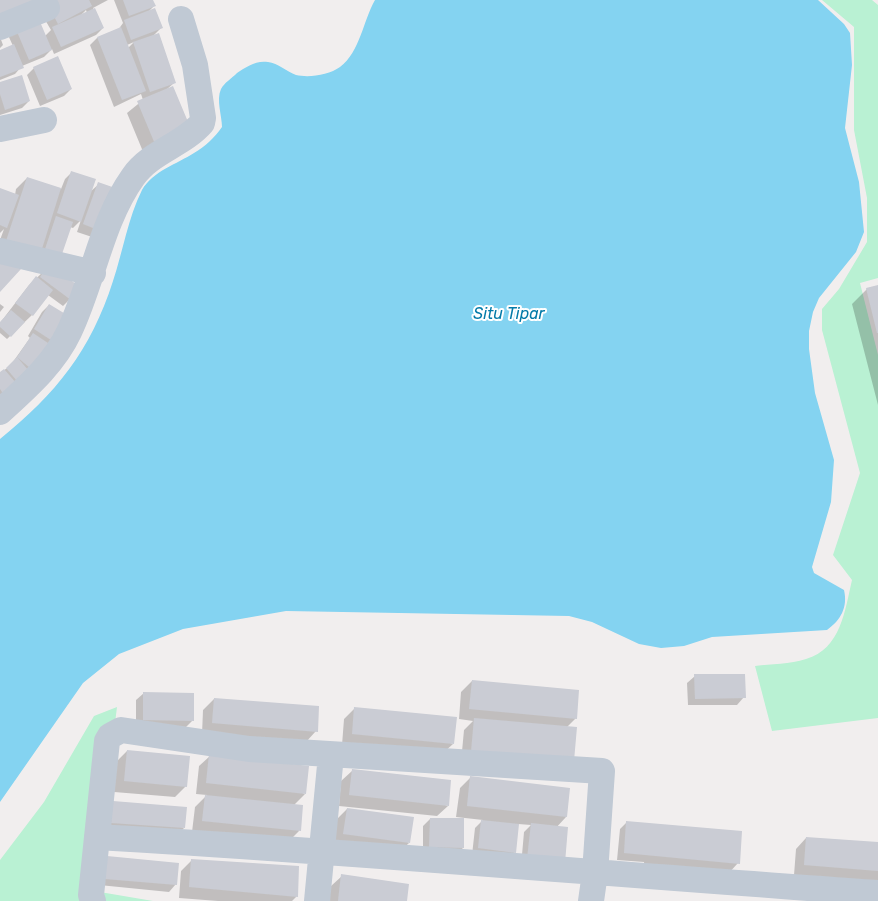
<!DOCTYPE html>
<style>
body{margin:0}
canvas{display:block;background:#f1eeee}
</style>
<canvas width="878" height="901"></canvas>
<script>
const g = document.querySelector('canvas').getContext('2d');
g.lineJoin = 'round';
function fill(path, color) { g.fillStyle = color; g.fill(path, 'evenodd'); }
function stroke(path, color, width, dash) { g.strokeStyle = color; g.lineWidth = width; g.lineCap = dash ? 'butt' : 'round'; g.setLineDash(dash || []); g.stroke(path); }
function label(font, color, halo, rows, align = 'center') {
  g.font = font + ' Rubik,sans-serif'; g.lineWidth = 4; g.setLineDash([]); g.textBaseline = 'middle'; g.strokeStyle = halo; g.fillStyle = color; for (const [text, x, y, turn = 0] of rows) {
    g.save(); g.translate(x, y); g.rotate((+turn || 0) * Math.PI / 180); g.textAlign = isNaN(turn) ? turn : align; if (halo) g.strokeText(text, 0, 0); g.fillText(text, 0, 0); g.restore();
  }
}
const green = new Path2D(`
 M822,0H872L878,5V278L860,283L878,355V718L772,731L755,666C771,664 790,664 806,659C841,649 845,610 852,580L833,555L860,473L822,330V309L839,289L867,242V198L854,130V27Z
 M117,707L94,891L153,901H0V860L44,802L94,716Z`);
const water = new Path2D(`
 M375,0H818L844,24L850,33L852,65L845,128L859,182L864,232L856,252L819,298L813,312L809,331V349L815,393L834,460L831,502L812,567L814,573L844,590C848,607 841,620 827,630L712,637L684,646L661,648L639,644L592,622L569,616L286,611L183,629L119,654L83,683L0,802V439C56,394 91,350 113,281C123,251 128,218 142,190C153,171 177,164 194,153C205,147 215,137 222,127C222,116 216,100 221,89C224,83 232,78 237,73C246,67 256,60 268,62C278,63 287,72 296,75C309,78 329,75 340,67C360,52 363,21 375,0Z`);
const shadow = new Path2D(`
 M0,0H108L93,8L103,28L96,35L54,54L52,49L44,57L22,66L15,74L0,80V51L13,46L8,35L15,28L45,36L51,30L41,13ZM86,10L87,13L80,16Z
 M114,0H152L154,6L147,13L161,28L152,37L174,83L166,90L189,129L144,154L127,113L143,100L141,94L114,107L90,45L97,38L118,30L123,23ZM134,42L128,48L127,45Z
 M0,37L3,45L0,48Z
 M34,68L71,89L64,96L40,106L27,75Z
 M0,84L29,101L22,108L0,115Z
 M72,172L90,192L99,184L95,238L77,232L81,220L73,228L70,227L61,253H2L0,290V240L4,229L0,233V189L15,195L16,189L27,178L61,189L65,179Z
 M42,273L70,299L63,306L48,295L32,315L7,339L0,333V323L29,285Z
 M878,286V405L852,304L867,289Z
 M0,304L4,307L0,312Z
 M49,305L70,318L0,406V373L10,366L30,338L28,336L42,312Z
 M695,676L744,697L737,705H688L687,683Z
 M472,681L576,718L566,728L461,762L464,730L473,721L459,719L461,692Z
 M144,693L193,720L186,727L136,726V700Z
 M214,699L316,731L306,742L202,734L203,710Z
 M355,708L453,744L442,754L342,745L344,719Z
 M127,751L186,786L175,797L114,792L116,762Z
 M210,756L305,794L294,805L299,831L289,841L192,832L195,807L207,795L196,794L199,766Z
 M352,771L448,806L437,816L339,806L341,781Z
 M470,778L569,789L566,817L521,866L524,832L531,825L518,824L515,852L508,859L472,855L475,828L483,820L456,817L460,788Z
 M113,803L184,828L177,835L105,830Z
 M347,809L409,843L398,853L333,844L336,820Z
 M430,819L463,848L455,855L423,854V826Z
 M627,822L738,863L728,874L644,866V862L617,860L620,829Z
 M806,838L878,844V882L794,875L796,849Z
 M192,860L297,896L292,901H218L179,898L181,871Z
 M100,865L176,884L169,892L99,885Z
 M342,876L406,901H329L331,886Z`);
const building = new Path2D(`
 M0,0H37L0,23Z
 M57,0H89L92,6L58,24L48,5Z
 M123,0H153L156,6L129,16Z
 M95,8L104,28L61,47L52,27Z
 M155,8L163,28L131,40L124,20Z
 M38,17L52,50L29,60L15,27Z
 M121,27L146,91L122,100L97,37Z
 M159,33L176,83L150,92L133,42Z
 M14,44L24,68L0,77V50Z
 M58,56L72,89L47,100L33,67Z
 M22,75L30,101L5,110L0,94V82Z
 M173,86L191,129L155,144L137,101Z
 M71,171L96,179L81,222L57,213Z
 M27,177L61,188L41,252L6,241Z
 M98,182L118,189L103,232L83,224Z
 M0,188L19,195L7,228L0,225Z
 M56,216L73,222L62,254L45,249Z
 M0,253L21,269L0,292Z
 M49,264L80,287L71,300L40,277Z
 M36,276L53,290L33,316L15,303Z
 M878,285V333H877L866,288Z
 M49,304L72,318L54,342L34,329Z
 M11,310L25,322L11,337L0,327V322Z
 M33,333L54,347L36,373L17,357L34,377L23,388L6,368L17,357Z
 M4,369L22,390L8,401L0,389V372Z
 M694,674H745L746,698L695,699Z
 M472,680L579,690L577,719L469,709Z
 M143,692L194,693V721L143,720Z
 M214,698L319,706L318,732L212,723Z
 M354,707L457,717L454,744L352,734Z
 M474,718L577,727L574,761L471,752Z
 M127,750L190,756L187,787L124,781Z
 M209,754L309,766L306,794L206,783Z
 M352,769L451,780L449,806L349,795Z
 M470,776L570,788L567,817L467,806Z
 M205,795L303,805L301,831L202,821Z
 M113,801L187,807L185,828L111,823Z
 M347,808L414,817L410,843L343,834Z
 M430,818H464V848L429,847Z
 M481,820L519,824L516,853L478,848Z
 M626,821L742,831L740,864L624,853Z
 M531,823L568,827L565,863L527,859Z
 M806,837L878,842V871L804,865Z
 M107,856L179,863L177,885L105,879Z
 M191,859L299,866L298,897L189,887Z
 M341,874L409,884L407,901H338Z`);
const minor = new Path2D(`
 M0,27L47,8
 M0,129L44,120
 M0,251L93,273
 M0,412C26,388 54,364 69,332C93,282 101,222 133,177C150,152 183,145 202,123L203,118L195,65L181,19
 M97,837C358,852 618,875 878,893
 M93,901L91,895L107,741L110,736L121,730L249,749L602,771L595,873L591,901
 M317,901L331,755`);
const waterNames = [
 ["Situ Tipar",509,314]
];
fill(green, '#b9f1d3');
fill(water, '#84d3f1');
fill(shadow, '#0003');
fill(building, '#caccd4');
stroke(minor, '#c0c9d4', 26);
label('italic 16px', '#047ba9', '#fff', waterNames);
</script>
